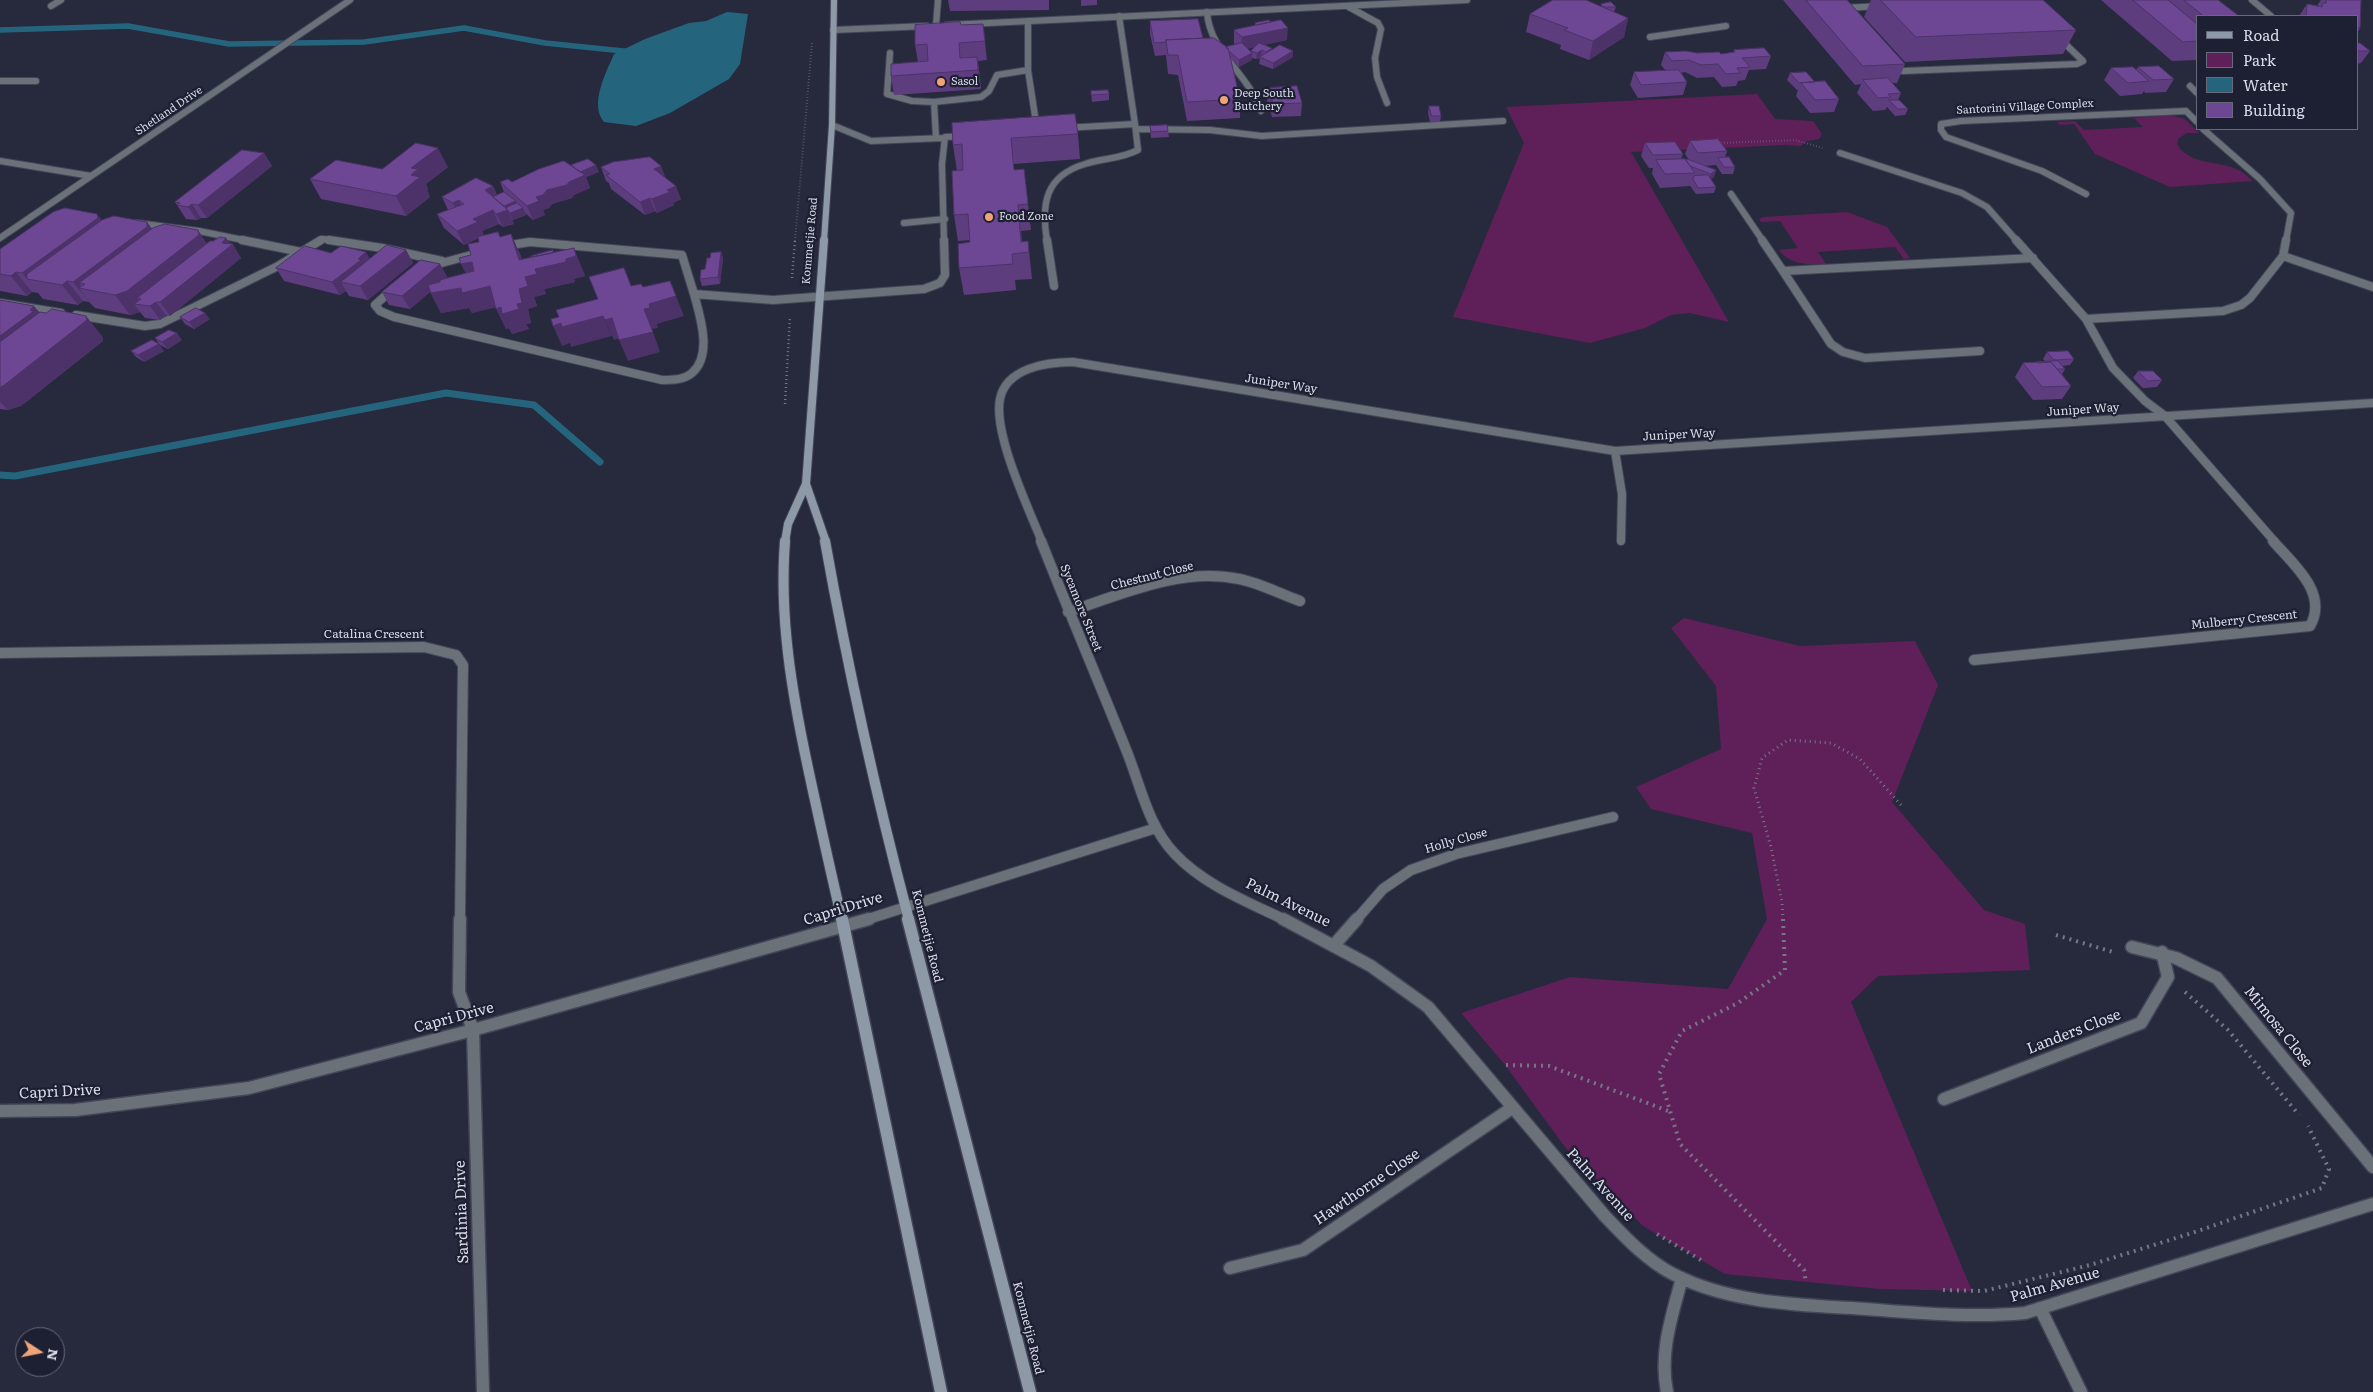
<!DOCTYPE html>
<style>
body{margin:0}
#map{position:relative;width:2373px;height:1392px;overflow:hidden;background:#27293c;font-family:Literata,serif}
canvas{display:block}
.legend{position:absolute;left:2196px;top:15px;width:162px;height:115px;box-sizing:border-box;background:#1d1f32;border:1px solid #686a7b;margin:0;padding:6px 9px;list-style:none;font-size:15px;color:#d9dbe8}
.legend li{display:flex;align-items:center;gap:10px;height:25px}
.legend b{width:25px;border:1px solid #686a7b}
.north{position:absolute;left:15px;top:1327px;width:50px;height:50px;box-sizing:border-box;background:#1d1f32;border:1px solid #686a7b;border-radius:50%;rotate:101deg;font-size:14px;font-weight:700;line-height:20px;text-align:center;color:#d9dbe8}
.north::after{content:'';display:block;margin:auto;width:18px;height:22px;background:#efa377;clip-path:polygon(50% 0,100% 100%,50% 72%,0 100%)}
</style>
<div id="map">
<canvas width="2373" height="1392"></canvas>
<ul class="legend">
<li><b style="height:6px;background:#8d99a6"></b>Road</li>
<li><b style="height:14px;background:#5f205a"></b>Park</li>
<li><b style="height:14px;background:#24657d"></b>Water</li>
<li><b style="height:14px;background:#6d4794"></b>Building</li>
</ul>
<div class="north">N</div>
</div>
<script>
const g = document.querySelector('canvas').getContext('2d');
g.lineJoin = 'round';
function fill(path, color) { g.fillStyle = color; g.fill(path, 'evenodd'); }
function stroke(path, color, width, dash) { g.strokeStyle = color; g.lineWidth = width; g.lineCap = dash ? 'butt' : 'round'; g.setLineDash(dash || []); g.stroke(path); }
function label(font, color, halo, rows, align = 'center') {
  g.font = font + ' Literata,serif'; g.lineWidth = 4.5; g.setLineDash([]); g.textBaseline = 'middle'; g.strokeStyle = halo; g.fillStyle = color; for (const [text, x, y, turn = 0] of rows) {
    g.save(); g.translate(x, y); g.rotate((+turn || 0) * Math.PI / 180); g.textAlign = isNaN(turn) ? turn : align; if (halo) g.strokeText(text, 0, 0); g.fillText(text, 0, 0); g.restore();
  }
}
const green = new Path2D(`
 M1757,94L1775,119L1813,121L1822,134L1819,139L1807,141L1801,146L1785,145L1631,152L1729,322L1690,313L1671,315L1645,328L1590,343L1453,317L1524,143L1506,107Z
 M2169,115L2185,119L2199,133H2187L2179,138L2177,144C2188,164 2215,161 2234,168C2242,171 2247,176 2253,181L2170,187L2095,154L2074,124L2060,125L2057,122L2075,121L2084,130L2143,127L2134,118Z
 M1847,212L1887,227L1910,258L1904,259L1895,247L1818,252L1826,264C1808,265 1790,265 1779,250L1798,248L1780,221L1761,222L1759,219L1763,217Z
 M1684,618L1800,646L1915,641L1938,685L1892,802L1984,910L2025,924L2030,970L1878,976L1851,1002L1972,1291L1880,1289L1725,1274L1643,1226L1565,1147L1505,1065L1461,1013L1570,977L1728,989L1767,919L1752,833L1651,809L1636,787L1721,749L1716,686L1671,628Z`);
const water = new Path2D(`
 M727,12L748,14L740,64L729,79L670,113L636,126L604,122C589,104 606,73 614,54L645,39L689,23L706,21Z`);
const streamFar1 = new Path2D(`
 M0,30L128,26L229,44L364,42L464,28L545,43L633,52`);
const stream = new Path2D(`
 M0,475L15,476L446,393L534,405L600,462`);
const pathFar3 = new Path2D(`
 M1718,143L1795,140L1823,148
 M795,241L812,43`);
const pathFar2 = new Path2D(`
 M792,278L795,240
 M785,404L790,317`);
const pathFar1 = new Path2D(`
 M1783,920L1782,902L1771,847L1754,788L1762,758L1788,740L1831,743L1860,759L1902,806`);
const path = new Path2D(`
 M1783,919L1785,970L1738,1003L1682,1031L1659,1074L1680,1144L1804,1270L1806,1283
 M2056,935L2113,952
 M2185,992L2228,1030L2299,1115
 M1506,1065L1549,1066L1671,1112
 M1657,1234L1701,1260
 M1943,1290L1984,1291L2090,1265L2192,1233L2322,1188L2329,1169L2308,1126`);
const laneFar2 = new Path2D(`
 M2252,0L2271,16
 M1347,6L1378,23L1381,29L1375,58L1377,77L1387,103
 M1843,8L1882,6
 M1207,12C1209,43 1232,62 1248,86C1254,94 1257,103 1261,111
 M1028,21V70L1037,129
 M936,25L938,0
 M1650,37L1726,26
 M890,53L887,94L912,101L934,102
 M1903,71L2077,64L2083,61L2058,37
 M832,125L871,141L943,138
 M1065,128L1135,124L1119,16
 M1136,129L1210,130L1262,136L1503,121
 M936,138L934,102L981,97L989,91L997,75L1028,70
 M137,223L199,231L248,241
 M904,223L945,219
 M319,241L323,239L337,241
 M944,241L942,164L945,137L966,136
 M1047,241C1041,204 1045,176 1085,164C1103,158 1121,159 1138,150L1135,124`);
const laneFar1 = new Path2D(`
 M242,240L301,252
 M329,240L382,248L442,261
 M1047,240L1054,286
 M504,246L530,242L682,255L694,294L773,300L924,289L940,283L945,275L944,240
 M427,267L471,255
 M394,288L375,305L380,311L394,317L662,380C672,380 684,380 692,373C713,355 700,316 694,294
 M0,303L61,313
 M76,315L145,326L160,324L278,266L321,240`);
const lane = new Path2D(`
 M1944,1099L2141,1023L2168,977L2162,952`);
const streetFar3 = new Path2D(`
 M51,6L61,0
 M947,25L1467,0
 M833,30L927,26
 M0,81H36
 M2190,86L2197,93
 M2203,129L2260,179L2291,213L2286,241
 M1840,153L1962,193L1987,207L2017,241
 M0,161L91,176
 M1731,194L1763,241
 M2086,194L2042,171L1946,137L1941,130V124L1961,121L2186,111L2197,122
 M0,238L350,0`);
const streetFar2 = new Path2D(`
 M1762,240L1783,271L2033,258
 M2016,240L2086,319L2113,368L2145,401L2165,416L2275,542
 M2283,256L2373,287
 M1783,271L1831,344L1843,352L1865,358L1980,351
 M2086,319L2223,311L2241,305L2250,298L2283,256L2286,240
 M1615,451L1622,494L1621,541
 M1042,542C1029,509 993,434 1000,399C1006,368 1047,362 1073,362L1615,451L2373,403`);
const streetFar1 = new Path2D(`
 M1041,541C1069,612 1099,682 1127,752C1141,787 1148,826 1175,854C1204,885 1248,902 1285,920
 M1068,612C1122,594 1181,567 1239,579C1260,583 1280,594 1300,601
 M0,653L424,647L456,655L463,665L460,920
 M1974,660L2310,626C2329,593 2293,564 2273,541
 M865,920L1156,828
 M1356,920L1383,889L1411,870L1456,854L1613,817`);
const street = new Path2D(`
 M460,919L459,992L473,1030L483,1392
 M1283,919L1371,966L1428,1007L1604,1215C1625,1237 1646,1260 1673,1274C1731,1304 1802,1305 1866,1309C1919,1313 1972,1318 2025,1313L2373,1204
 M1335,944L1357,919
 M2132,947L2176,958L2217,978L2373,1167
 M0,1111L75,1110L249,1088L473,1030L869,919
 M1230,1268L1303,1250L1512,1108
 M2040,1308L2081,1392
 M1667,1392C1659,1352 1672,1316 1682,1278`);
const secondaryFar3 = new Path2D(`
 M824,241L832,125L834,0`);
const secondaryFar2 = new Path2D(`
 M806,484L826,542
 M785,542L788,524L806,484L824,240`);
const secondaryFar1 = new Path2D(`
 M785,541C779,618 792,693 808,768C819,819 830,869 842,920
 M825,541C848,669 876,795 909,920`);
const secondary = new Path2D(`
 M842,919L941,1392
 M908,919L1030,1392`);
const wall = new Path2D(`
 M948,0H1049V10L950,11Z
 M1081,0H1097V5L1081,6Z
 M1783,0H1847L1905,64L1897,83H1892L1901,93L1898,100L1908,109L1905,115L1895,116L1887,107L1885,110L1873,111L1857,93L1861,84L1855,85Z
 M1871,0H2043L2076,30L2063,54L1905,62L1864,17Z
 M2101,0H2218L2239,16H2197V60L2172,61Z
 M2321,0H2361L2360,28L2357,33V16H2299L2307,4L2318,6V4Z
 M1601,4L1616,7L1614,12L1628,18L1624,37L1589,60L1560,49L1561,45L1526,32L1530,14L1601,6Z
 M1150,21L1203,38L1227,47L1236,45L1234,43V30L1255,26V23L1287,40L1264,45L1272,50L1293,57L1273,69L1259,64L1260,58L1256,59L1252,58V60L1239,67L1230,58L1240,99V118L1187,121L1178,75L1168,74L1166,55L1155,56L1150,34ZM1254,47L1251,52L1247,49Z
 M983,24L987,60L978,61L981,89L894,95L891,76L918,62L915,45L961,25Z
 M2357,43L2370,51L2361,63L2357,64Z
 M1734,50L1771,56L1766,69L1749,70L1745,80L1738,81L1736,86L1722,87L1714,77L1697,78L1685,72L1681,73L1687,82L1683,95L1638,98L1630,85L1634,72L1666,71L1661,65L1665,52L1721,54L1733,52Z
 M2138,67L2174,79L2166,92L2145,93L2144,91L2142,94L2120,96L2104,80L2111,68L2136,70Z
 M1790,73L1815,82L1839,99L1834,112L1810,113L1796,96L1798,90H1797L1787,80Z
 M1268,88L1302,103L1301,116L1272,117L1267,101Z
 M1091,91L1109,94V100L1092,102Z
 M1429,106L1441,116L1440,122H1430L1428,113Z
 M952,123L1078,134L1080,159L1013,164L1014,170L1024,169L1031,230L1021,231L1022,242L1028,241L1032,279L1015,280L1016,290L964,295L959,268L970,242V240L958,241L954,215L957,171L953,145Z
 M1150,126L1168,131L1169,137L1151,138Z
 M1690,141L1727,151L1725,158L1735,167L1733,174H1722L1716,165L1704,166L1716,170L1714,177L1711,179L1716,187L1714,193L1696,194L1690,186L1660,188L1652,174L1653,168H1649L1641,156L1645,143L1683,154L1681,159L1689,160L1685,154Z
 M264,153L272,166L207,218H201L197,220L186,219L175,202Z
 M571,165L599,172L586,177L590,188L574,195L572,198L552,204L549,208L543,210L545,215L533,220L524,212L526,215L513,220L512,219L514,224L503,227L499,224L482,231L484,235L501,237L511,234L520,254L522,259L554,253L582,268L585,276L574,279L575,282L544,289L546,294L534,297L537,306L528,309L531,323L526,324L529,329L512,334L509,328L506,329L496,307L472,313L469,308L441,313L430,292L410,309L389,305L382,292L440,264L447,277L446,278L466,273L471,255L479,242L478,238L464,245L444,228L437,214L448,210L442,197L493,186L497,195L504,192L500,182H512Z
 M661,166L665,178L681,199L673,203L674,205L657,213L655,211L645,215L611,189L609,183L606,181L601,167Z
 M448,167L426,184L428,189L427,190L430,197L406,216L321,199L310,179L382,169Z
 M102,220L147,222L152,229L207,243L226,238L241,258L170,316L166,315L160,320L145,318L140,312L130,315L95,308L89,302L83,301L78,305L43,299L38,293L32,292L27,296L0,291V249Z
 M406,250L413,263L368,300L349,296L346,291L340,295L284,281L276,268L331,253L370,259Z
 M721,252L723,259L720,284L702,286L700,279L705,269L710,258Z
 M0,300L40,312L102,336L103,341L21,406L8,410L0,409Z
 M180,317L210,319L194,329L185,324Z
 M155,338L182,340L168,349L160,345Z
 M131,351H164L144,362L136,357Z
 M2047,352L2074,359L2070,365L2062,366L2065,369L2062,374L2071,386L2062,399L2033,400L2015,377L2023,363L2045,361L2043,359Z
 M2138,371L2162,380L2157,387L2143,388L2133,378Z`);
const shadedWall = new Path2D(`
 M1628,18L1624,37L1589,60L1593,41Z
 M1288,28L1287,40L1241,50L1242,37Z
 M1262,50L1261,56L1256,59L1257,53Z
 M1293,51V57L1273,69V63Z
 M1252,53V60L1239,67V60Z
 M977,57L980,76L981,89L978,70Z
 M438,148L448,167L426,184L428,189L427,190L430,197L406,216L396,196L411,175V168Z
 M264,153L272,166L207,218L198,205Z
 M596,165L599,172L586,177L590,188L574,195L572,198L552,204L549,208L543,210L545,215L533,220L527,206L536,197L577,173Z
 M661,166L666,179L654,169Z
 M1716,170L1714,177L1709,181L1711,174Z
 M493,186L499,200L495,202L485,190Z
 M676,186L681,199L673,203L674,205L657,213L652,199L667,190Z
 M650,198L655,211L645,215L640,202Z
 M459,200L465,213L459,216L453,203Z
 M516,201L519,208L509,212L514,224L503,227L496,214L501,207Z
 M192,204L201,218L197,220L188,207Z
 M523,208L526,215L513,220L510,213Z
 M493,210L499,224L482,231L484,236L464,245L457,231L473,219Z
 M97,214L112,233L27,279L38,293L22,273Z
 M147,222L161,242L85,284L79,283L83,289L79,288L89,302L73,282Z
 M198,230L211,250L141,299L137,298L142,305L134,304L140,312L130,315L115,295Z
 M511,234L520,254L527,277L553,250L556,257L566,259L574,248L582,268L585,276L574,279L575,282L544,289L546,294L534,297L537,306L528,309L531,323L526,324L529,329L512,334L509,328L506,329L496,309L517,304L519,289V260Z
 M226,238L231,246L233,244L241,258L170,316L160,302Z
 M406,250L413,263L368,300L360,286Z
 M366,252L374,266L341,282L346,291L340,295L332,282Z
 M721,252L723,259L720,284L718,277Z
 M472,262L482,282L471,284L461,264Z
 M440,264L447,277L410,309L402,296Z
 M16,272L32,292L27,296L11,276Z
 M67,281L83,301L78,305L62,285Z
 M490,286L500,306L472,313L469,308L441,313L431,293L461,288Z
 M676,296L684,316L657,324L658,328L652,329L644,309L649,304Z
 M156,302L166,315L160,320L150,306Z
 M34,306L51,326L0,370V336Z
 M205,313L210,319L194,329L189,322Z
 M86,316L102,336L103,341L21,406L8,410L0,402V387Z
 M603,316L612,336L571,347L570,343L562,346L553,326L561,323Z
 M612,318L620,338L614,340L605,320Z
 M653,332L660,352L628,361L619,340Z
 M177,333L182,340L168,349L162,342Z
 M159,344L164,351L144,362L138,355Z`);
const building = new Path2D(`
 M1553,0H1586L1628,18L1593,41L1564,30L1568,28L1530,14Z
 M1806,0H1847L1905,64L1863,66Z
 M1881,0H2043L2076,30L1916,37Z
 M2133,0H2168L2197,24V41L2183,42Z
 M2184,0H2218L2239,16H2204Z
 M2326,0H2361L2360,28L2357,27V16H2306L2307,4L2322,7L2323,3H2326Z
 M1611,2L1616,7H1604L1601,4Z
 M1198,19L1203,38L1166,40V42L1154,43L1150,21Z
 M1269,20L1271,22L1257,25L1255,23Z
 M1281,20L1288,28L1242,37L1234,30Z
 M960,22L961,25L983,24L985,41L959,43L960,58L977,57L978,70L891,76V64L928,61L927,44L915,45V25Z
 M1214,38L1228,48L1240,99L1187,102L1178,55H1168L1166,40Z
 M1242,43L1252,53L1239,60L1228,50L1226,47Z
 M1259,43L1272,48L1266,52L1262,50L1257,53L1251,51Z
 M2357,43H2360L2370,51H2357Z
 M1280,45L1293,51L1273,63L1260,57Z
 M1764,48L1771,56L1742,58L1750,67L1737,68L1740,73L1726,74L1718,64L1701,65L1689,60L1672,61L1665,52L1686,51L1697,53L1719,52L1721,54L1735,52L1734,50Z
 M2159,66L2174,79L2153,80L2138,67Z
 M2133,67L2149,81L2128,83L2111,68Z
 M1679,70L1687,82L1641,85L1634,72Z
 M1806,72L1815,82L1799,83L1790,73Z
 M1888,78L1901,93L1888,94L1891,97L1878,98L1863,80Z
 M1825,81L1839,99L1815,100L1801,83Z
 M1297,86L1302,103L1273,104L1268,88Z
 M1108,90L1109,94L1091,95V91Z
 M1889,100H1899L1908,109H1898Z
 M1429,106H1439L1441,116H1432Z
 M1075,114L1078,134L1011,138L1014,170L1024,169L1028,204L1018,205L1021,242L1028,241L1029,252L1012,254L1013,264L959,268L958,244L970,242L968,214L954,215L952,171L963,170L962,144L953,145L952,123Z
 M1167,125L1168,131L1151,132L1150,126Z
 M1718,139L1727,151L1698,153L1690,141Z
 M1675,142L1683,154L1653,155L1645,143Z
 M416,143L438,148L411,168L418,169L411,175L420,177L396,196L310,179L336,160L382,169Z
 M242,150L264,153L198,205L192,204L188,207L177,205L180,203L175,202Z
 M650,157L661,166L654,169L676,186L667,190L670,192L652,199L650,198L640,202L606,175L610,174L601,167L613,162Z
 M1729,157L1735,167H1724L1718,158Z
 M588,159L596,165L580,172L571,165Z
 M1685,159L1695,173L1665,174L1656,160Z
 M1687,159L1716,170L1711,174L1690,166L1686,160Z
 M564,161L585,175L569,182L567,185L547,190L543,195L536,197L539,201L527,206L500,182L508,179L512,182L539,169Z
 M1708,175L1716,187L1698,188L1693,179L1694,176Z
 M476,178L493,186L485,190L508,210L496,214L493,210L473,219L478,222L457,231L437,214L464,204L459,200L453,203L442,197Z
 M504,192L516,201L504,206L493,197Z
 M517,203L523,208L510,213L506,208Z
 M65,208L97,214L98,218L22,273L16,272L11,276L0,274V249L53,212Z
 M114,216L147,222V227L73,282L67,281L62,285L27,279V274L102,220Z
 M165,224L198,230L199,235L127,291L115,295L79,288L85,284L79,283L153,228Z
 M498,232L500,237L511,234L519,260L574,248L576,256L566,259V262L535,269L537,274L525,277L528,286L519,289L522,303L517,304L519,309L502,314L501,307L496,309L490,286L462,293L461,288L431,293L428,285L440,282V280L474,271L472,262L461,264L459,258L471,255L468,244L479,242L478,237Z
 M220,237L226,238L222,243L233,244L160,302H156L150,306L134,304L141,299L137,298L210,241H213Z
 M387,245L406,250L360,286L341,282Z
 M305,246L331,253L341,246L366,252L358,259L361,260L332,282L276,268Z
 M553,250V253L531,257V256Z
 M721,252L718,277L700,279L701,270L705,269L707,258H710L711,253Z
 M421,260L440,264L402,296L382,292Z
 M624,268L631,286L641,284L643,287L670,281L676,296L649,304L650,308L644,309L653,332L619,340L612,318L605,320L603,316L562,327L561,323L553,326L551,319L559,317L556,310L598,299L589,277Z
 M0,300L34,306L30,310L34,311L0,336Z
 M196,308L205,313L189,322L180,317Z
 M52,309L86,316L87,320L3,386L0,387V342L40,312L46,313Z
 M169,330L177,333L162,342L155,338Z
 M152,340L159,344L138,355L131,351Z
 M2068,351L2074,359L2054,360L2047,352Z
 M2058,361L2065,369H2057L2051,362L2038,363L2037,362Z
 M2051,362L2071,386L2042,387L2023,363Z
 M2138,371H2153L2162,380L2148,381Z`);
const markers = [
 [941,82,5,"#efa377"],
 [1224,100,5,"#efa377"],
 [989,217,5,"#efa377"]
];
const farPoinames = [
 ["Sasol",951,82],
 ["Deep South",1234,94],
 ["Butchery",1234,107],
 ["Food Zone",999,217]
];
const farStreetnames = [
 ["Santorini Village Complex",2025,107,-3],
 ["Shetland Drive",169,111,-34],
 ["Kommetjie Road",810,241,-85]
];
const streetNames = [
 ["Juniper Way",1281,384,9],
 ["Juniper Way",2083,410,-4],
 ["Juniper Way",1679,435,-3],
 ["Chestnut Close",1152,576,-14],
 ["Sycamore Street",1081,608,68],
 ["Mulberry Crescent",2244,620,-6],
 ["Catalina Crescent",374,634],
 ["Holly Close",1456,841,-16],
 ["Kommetjie Road",927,936,76],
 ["Kommetjie Road",1028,1328,76]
];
const nearStreetnames = [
 ["Palm Avenue",1288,903,26],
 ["Capri Drive",843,909,-17],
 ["Capri Drive",454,1018,-15],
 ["Mimosa Close",2278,1027,51],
 ["Landers Close",2074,1032,-21],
 ["Capri Drive",60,1092,-3],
 ["Palm Avenue",1600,1185,48],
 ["Hawthorne Close",1367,1187,-34],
 ["Sardinia Drive",462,1212,-92],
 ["Palm Avenue",2055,1285,-16]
];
fill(green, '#5f205a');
fill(water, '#24657d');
stroke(streamFar1, '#24657d', 5.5);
stroke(stream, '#24657d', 7);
stroke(laneFar2, '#434558', 8);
stroke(laneFar1, '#434558', 10);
stroke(lane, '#434558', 15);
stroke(streetFar3, '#434558', 8);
stroke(streetFar2, '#434558', 10);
stroke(streetFar1, '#434558', 12);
stroke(street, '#434558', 15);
stroke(secondaryFar3, '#434558', 8);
stroke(secondaryFar2, '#434558', 10);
stroke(secondaryFar1, '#434558', 12);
stroke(secondary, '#434558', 15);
stroke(pathFar3, '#757787', 2, [0.5, 2.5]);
stroke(pathFar2, '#757787', 2.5, [1, 3]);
stroke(pathFar1, '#757787', 3, [1, 4]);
stroke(path, '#757787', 4, [2, 5]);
stroke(laneFar2, '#6a7179', 6);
stroke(laneFar1, '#6a7179', 8);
stroke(lane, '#6a7179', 12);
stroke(streetFar3, '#6a7179', 6);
stroke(streetFar2, '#6a7179', 8);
stroke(streetFar1, '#6a7179', 10);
stroke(street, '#6a7179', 12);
stroke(secondaryFar3, '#8d99a6', 6);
stroke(secondaryFar2, '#8d99a6', 8);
stroke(secondaryFar1, '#8d99a6', 10);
stroke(secondary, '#8d99a6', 12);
fill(wall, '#5e3d7f');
fill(shadedWall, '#4c3268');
fill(building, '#6d4794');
stroke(building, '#4c3268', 1);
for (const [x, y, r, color] of markers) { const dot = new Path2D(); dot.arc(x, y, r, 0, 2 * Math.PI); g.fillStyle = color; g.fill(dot); stroke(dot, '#1d1f32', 2); }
label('11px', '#d9dbe8', '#1d1f32', farPoinames, 'left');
label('11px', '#d9dbe8', '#1d1f32', farStreetnames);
label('12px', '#d9dbe8', '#1d1f32', streetNames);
label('15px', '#d9dbe8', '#1d1f32', nearStreetnames);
</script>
